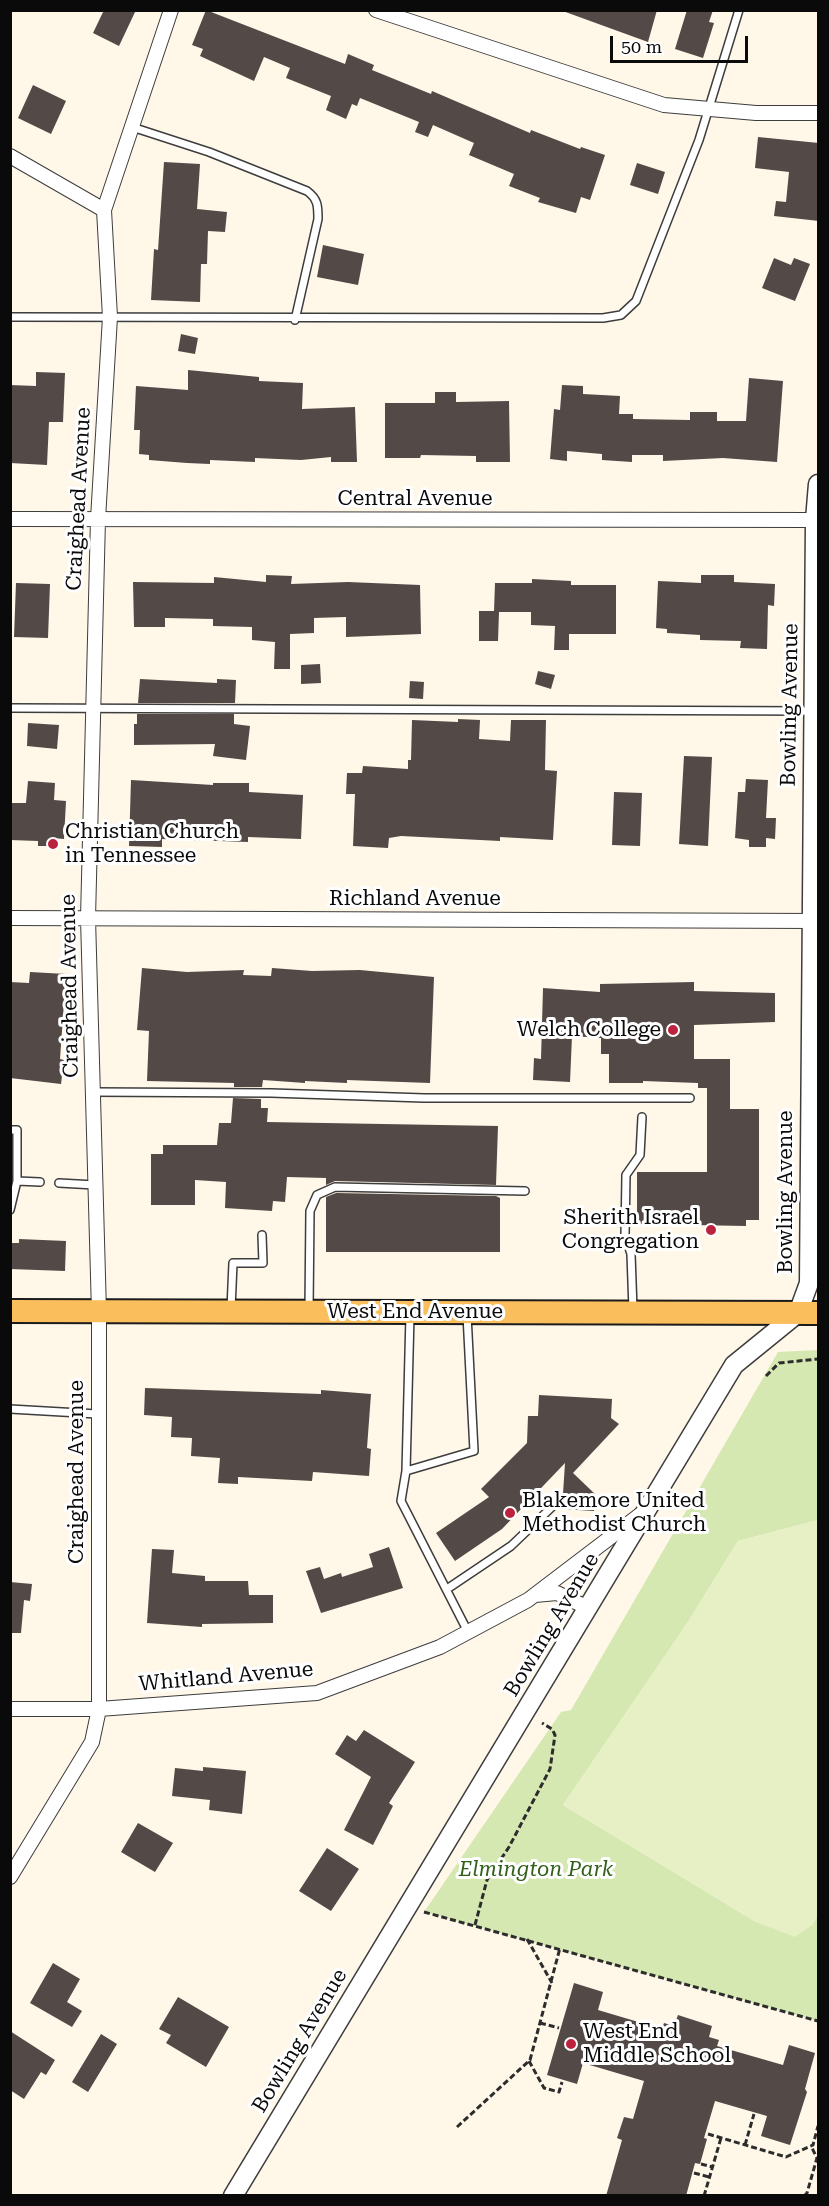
<!DOCTYPE html>
<style>
body{margin:0}
#map{position:relative;width:829px;height:2206px;overflow:hidden;background:#fff7e8;font-family:"Roboto Serif",serif}
canvas{display:block}
.frame{position:absolute;inset:0;border:12px solid #0a0a0a;pointer-events:none}
.scale{position:absolute;left:610px;top:36px;width:138px;height:27px;box-sizing:border-box;border:3px solid #0a0a0a;border-top:0;padding-left:8px;font-size:18px;line-height:21px;white-space:nowrap;color:#0a0a0a;-webkit-text-stroke:4px #fff;paint-order:stroke}
</style>
<div id="map">
<canvas width="829" height="2206"></canvas>
<div class="frame"></div>
<div class="scale">50 m</div>
</div>
<script>
const g = document.querySelector('canvas').getContext('2d');
g.lineJoin = 'round';
function fill(path, color) { g.fillStyle = color; g.fill(path, 'evenodd'); }
function stroke(path, color, width, dash) { g.strokeStyle = color; g.lineWidth = width; g.lineCap = dash ? 'butt' : 'round'; g.setLineDash(dash || []); g.stroke(path); }
function label(font, color, halo, rows, align = 'center') {
  g.font = font + ' "Roboto Serif",serif'; g.lineWidth = 6; g.setLineDash([]); g.textBaseline = 'middle'; g.strokeStyle = halo; g.fillStyle = color; for (const [text, x, y, turn = 0] of rows) {
    g.save(); g.translate(x, y); g.rotate((+turn || 0) * Math.PI / 180); g.textAlign = isNaN(turn) ? turn : align; if (halo) g.strokeText(text, 0, 0); g.fillText(text, 0, 0); g.restore();
  }
}
const green = new Path2D(`
 M818,1350V1520L738,1541L688,1622L563,1805L756,1922L812,1925L818,1915V2021L424,1912L561,1712L571,1710L778,1352Z`);
const pitch = new Path2D(`
 M818,1520V1915L812,1925L795,1937L756,1922L563,1805L688,1622L738,1541Z`);
const building = new Path2D(`
 M104,10H136L119,46L93,33Z
 M206,10L345,64L348,54L374,65L372,70L431,94L432,91L530,133L531,130L580,149L581,147L605,155L590,200L581,197L576,213L538,202L540,198L509,186L514,174L469,155L474,143L433,125L428,137L415,132L419,122L360,98L357,106L352,104L346,119L326,110L331,96L286,78L290,68L264,57L254,81L200,56L203,49L192,45Z
 M560,10H657L648,42Z
 M687,10H713L709,22L714,23L703,58L675,49Z
 M33,85L66,101L51,134L18,118Z
 M758,137L819,143V221L774,216L776,201L786,202L789,172L755,168Z
 M164,162L200,164L197,209L227,212L225,232L208,231L207,264H201L200,302L151,300L154,249L158,250Z
 M637,163L665,172L658,194L630,185Z
 M323,245L364,254L358,285L317,277Z
 M774,258L791,265L794,258L810,264L795,301L762,288Z
 M181,334L198,338L195,354L178,351Z
 M188,370L259,377V381L303,383L302,409L355,407L357,462H331V457L301,460L255,458V462L210,460V464L187,463L149,460V455L139,454L140,430H134L136,386L188,390Z
 M36,372L65,373L63,422H49L47,465L10,463V385L36,386Z
 M749,378L783,381L777,462L723,458L663,461V455H632V462L602,460V454L567,451V461L550,459L554,409L560,410L562,385L583,386V394L620,396L619,414H633V419L690,420V412H717V421H746Z
 M435,392H456V402L509,401L510,462H476V456L421,455L420,458H385V403H435Z
 M266,575L292,576L291,584L348,582L420,585L421,634L346,637V617L314,618V633L290,634V669H274L275,642L252,640V627L213,626V619L165,618V627H134L133,582L214,583V577L266,582Z
 M701,575H734V582L775,584L774,606L768,605L767,649L740,648L741,641L700,640V635L667,633V629L656,628L658,581L701,583Z
 M532,579L571,581V585H616V634H569V650H554L555,626L531,625V612H499L498,641H479V611H494L495,583H532Z
 M16,583L50,584L48,638L14,637Z
 M320,664L321,683L301,684V665Z
 M538,671L555,675L551,689L535,684Z
 M140,679L217,683V679L236,680L235,703H138Z
 M410,681L424,682L423,699L409,698Z
 M137,714H234V724L250,726L246,760L213,756L215,744L134,745V724H137Z
 M458,719L480,720L479,739L510,741L511,720H546L545,770L557,771L553,840L500,837V841L401,836L389,838L388,848L353,846L355,794H346L347,773H362L363,766L408,769V760H411L412,720L458,722Z
 M28,723L59,725L57,749L27,746Z
 M684,756L712,757L708,846L679,844Z
 M746,779L768,780L766,818H776L775,839L766,838V847H749V840L735,838L738,792H745Z
 M131,780L213,785V783H249V792L303,795L301,839L248,837V842L162,839V847L129,846Z
 M28,781L55,783L54,800L66,801L64,839L52,838V846H38V841L10,840V803H26Z
 M614,792L642,793L640,846L612,845Z
 M142,968L187,972L244,970L243,975L271,976L272,968L312,971L360,970L434,977L430,1083L347,1080V1083L305,1081V1083L263,1080L262,1087H234V1083L147,1081L149,1031L137,1030Z
 M30,972L66,974L60,1059L64,1060L61,1084L10,1078V982L29,983Z
 M694,982V991L775,993V1022L694,1025V1059H730V1109H759V1220H746V1226L637,1224V1172H707V1088H698V1083L643,1081V1083H609V1054H601V1038L572,1036L570,1082L533,1080L534,1058L541,1059L543,988L600,992V984Z
 M233,1098L261,1099V1108H268L267,1122L498,1126L496,1185L335,1181L326,1185V1178L287,1177L285,1202L273,1201L272,1211L225,1208L226,1182L195,1180V1205H151V1154H163V1145H217L219,1123H231Z
 M336,1193L496,1196L500,1198V1252H326V1197Z
 M19,1239L66,1241L65,1271L10,1269V1243H19Z
 M145,1388L321,1394V1390L371,1394L367,1448L371,1449L369,1476L313,1472L312,1481L238,1477V1484L218,1483L220,1458L191,1456L192,1438L171,1437L172,1417L144,1415Z
 M539,1395L612,1399L611,1418L619,1424L573,1473L595,1494L594,1511L562,1509L565,1463L502,1529L455,1561L436,1533L489,1497L481,1489L527,1443L528,1416H538Z
 M389,1547L403,1588L321,1613L306,1571L320,1567L324,1579L341,1573L342,1577L373,1567L369,1554Z
 M152,1549L174,1550L172,1573L205,1576V1581H248L249,1595H273V1623L202,1624V1627L147,1623Z
 M10,1582L32,1584L30,1601L24,1600L21,1633H10Z
 M364,1730L415,1762L389,1803L393,1806L373,1845L344,1830L371,1777L335,1754L347,1735L356,1741Z
 M203,1767L246,1771L242,1814L209,1810L210,1800L172,1796L175,1768L203,1771Z
 M138,1823L173,1843L155,1872L121,1852Z
 M327,1848L359,1869L331,1911L299,1891Z
 M53,1963L80,1979L67,2002L82,2011L72,2027L30,2003Z
 M574,1983L603,1992L598,2010L662,2029L664,2023L674,2026L678,2015L712,2026L709,2037L719,2040L717,2046L783,2065L789,2045L815,2053L805,2089L807,2092L790,2145L761,2136L767,2116L715,2101L704,2138L707,2139L700,2164L695,2163L686,2196H606L622,2140L617,2138L624,2117L633,2119L644,2081L583,2063L577,2084L547,2075Z
 M178,1997L229,2027L206,2067L166,2043L171,2035L159,2029Z
 M10,2031L55,2060L46,2075L41,2072L24,2099L10,2090Z
 M101,2034L117,2044L88,2092L72,2082Z`);
const path = new Path2D(`
 M766,1376L779,1363L818,1359
 M424,1912L818,2021
 M475,1925L487,1880L509,1847L550,1769L555,1735L552,1729L542,1723
 M527,1939L552,1983
 M540,2023L559,2028
 M529,2061L544,2088L559,2092L562,2082
 M457,2127L530,2060L560,1948
 M708,2134L786,2157L813,2145L818,2126
 M745,2145L754,2114
 M701,2164L713,2167
 M694,2173L709,2177
 M704,2196L721,2138
 M804,2196L807,2193L817,2158L811,2146`);
const service = new Path2D(`
 M132,127L209,152L307,191C318,199 318,206 318,219L295,320
 M10,317L603,318L621,315L636,301L699,140L739,10
 M10,708L812,711
 M93,1092L271,1093L424,1098H690
 M10,1130H17V1181L10,1210
 M17,1181L40,1182
 M59,1183L95,1185
 M231,1309L233,1263H263L262,1235
 M309,1309L310,1211L317,1195L335,1187L525,1191
 M633,1310L631,1254L625,1235L626,1175L640,1155L642,1117
 M410,1315L406,1471L401,1501L468,1632
 M10,1409L97,1414
 M406,1471L474,1451L467,1315
 M447,1589L511,1546L554,1505`);
const minor = new Path2D(`
 M376,10L664,105L756,113H818
 M10,156L104,210
 M10,519L818,520
 M10,918L818,921
 M535,1595L557,1593L588,1608
 M10,1709H99L317,1693L440,1647L528,1600L641,1514
 M10,1877L92,1742L99,1709V1312L88,918L98,519L110,317L104,210L171,10`);
const tertiary = new Path2D(`
 M233,2196L734,1365L798,1313L809,1283L815,520L818,484`);
const primary = new Path2D(`
 M10,1311L818,1313`);
const markers = [
 [53,844,6,"#ba223e"],
 [673,1030,6,"#ba223e"],
 [711,1230,6,"#ba223e"],
 [510,1513,6,"#ba223e"],
 [571,2044,6,"#ba223e"]
];
const streetNames = [
 ["Craighead Avenue",79,499,-87],
 ["Central Avenue",415,499],
 ["Bowling Avenue",790,705,-89],
 ["Richland Avenue",415,899],
 ["Craighead Avenue",70,986,-91],
 ["Bowling Avenue",786,1192,-90],
 ["West End Avenue",415,1312],
 ["Craighead Avenue",77,1472,-90],
 ["Bowling Avenue",552,1625,-59],
 ["Whitland Avenue",226,1677,-5],
 ["Bowling Avenue",300,2041,-59]
];
const poiNames = [
 ["Christian Church",65,832],
 ["in Tennessee",65,856],
 ["Welch College",661,1030,"right"],
 ["Sherith Israel",699,1218,"right"],
 ["Congregation",699,1242,"right"],
 ["Blakemore United",522,1501],
 ["Methodist Church",522,1525],
 ["West End",583,2032],
 ["Middle School",583,2056]
];
const parkNames = [
 ["Elmington Park",536,1870]
];
fill(green, '#d6e8b2');
fill(pitch, '#e6f0c4');
fill(building, '#534a47');
stroke(service, '#3d3d3d', 10);
stroke(minor, '#3d3d3d', 16);
stroke(tertiary, '#3d3d3d', 21);
stroke(primary, '#1b1b1b', 26);
stroke(path, '#2c2c2c', 3, [6, 3]);
stroke(service, '#fff', 7);
stroke(minor, '#fff', 14);
stroke(tertiary, '#fff', 18);
stroke(primary, '#fabe5c', 22);
for (const [x, y, r, color] of markers) { const dot = new Path2D(); dot.arc(x, y, r, 0, 2 * Math.PI); g.fillStyle = color; g.fill(dot); stroke(dot, '#fff', 2); }
label('21px', '#0a0a0a', '#fff', streetNames);
label('21px', '#0a0a0a', '#fff', poiNames, 'left');
label('italic 21px', '#33611b', '#fff', parkNames);
</script>
